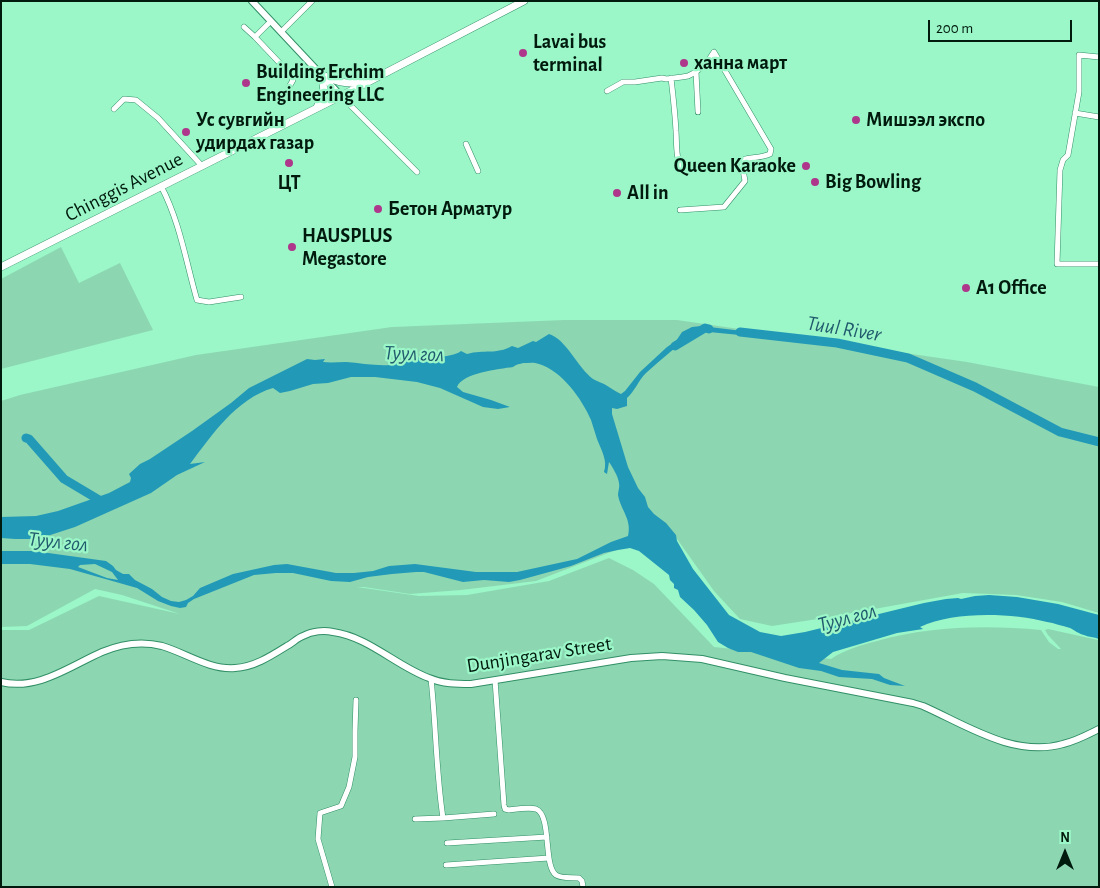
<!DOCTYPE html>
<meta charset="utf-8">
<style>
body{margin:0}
#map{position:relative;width:1100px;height:888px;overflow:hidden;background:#9bf6c8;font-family:"Alegreya Sans",sans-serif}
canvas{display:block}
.frame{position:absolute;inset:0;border:2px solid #001a0e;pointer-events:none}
.north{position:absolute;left:1040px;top:828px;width:50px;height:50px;-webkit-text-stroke:4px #9bf6c8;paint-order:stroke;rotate:0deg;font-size:14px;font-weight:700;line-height:20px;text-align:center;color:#001a0e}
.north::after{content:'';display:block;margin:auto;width:18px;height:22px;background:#001a0e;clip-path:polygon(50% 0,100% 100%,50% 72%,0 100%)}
.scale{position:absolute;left:928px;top:20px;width:144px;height:22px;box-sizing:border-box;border:2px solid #001a0e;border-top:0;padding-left:6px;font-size:15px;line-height:18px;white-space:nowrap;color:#001a0e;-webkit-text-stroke:4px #9bf6c8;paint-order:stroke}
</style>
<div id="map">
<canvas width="1100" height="888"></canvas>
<div class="frame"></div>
<div class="north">N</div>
<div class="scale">200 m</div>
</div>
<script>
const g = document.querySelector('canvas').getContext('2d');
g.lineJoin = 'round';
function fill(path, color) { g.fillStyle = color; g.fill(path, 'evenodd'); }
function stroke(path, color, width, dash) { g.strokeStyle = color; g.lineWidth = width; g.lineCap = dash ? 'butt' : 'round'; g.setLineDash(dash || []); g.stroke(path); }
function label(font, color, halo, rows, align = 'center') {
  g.font = font + ' "Alegreya Sans",sans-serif'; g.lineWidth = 4.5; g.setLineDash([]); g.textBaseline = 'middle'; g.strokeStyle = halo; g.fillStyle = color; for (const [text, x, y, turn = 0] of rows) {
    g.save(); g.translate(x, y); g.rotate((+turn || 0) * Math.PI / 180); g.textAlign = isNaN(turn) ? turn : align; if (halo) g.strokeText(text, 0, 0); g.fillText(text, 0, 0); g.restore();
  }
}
const green = new Path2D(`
 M61,247L79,283L120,263L153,330L1,369V279Z
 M564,320H677L967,362L1099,387V613L1062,602L1016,595L963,593L824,618L772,626L740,619L714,591L670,529L536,581L461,590L410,594L364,587H357L419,596L467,595L549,581L609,558L633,570L654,584L714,647L831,659C844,650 861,645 877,641C929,626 986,625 1041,630L1049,642L1058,649H1061L1048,635L1045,630L1048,629L1098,640L1099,887H1V630H29L99,596L180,614L122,595L95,589L27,626L1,627V401L20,395L196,355L392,327Z`);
const water = new Path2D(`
 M701,326L751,332L750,336L709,332H694C678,346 661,359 646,373C638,381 635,391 627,398V406L617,409L612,408V414L628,467L638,488L645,497L648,507L654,514L666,523L676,535L677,541L693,569L729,615L760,632L781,636L805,632L924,603L946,599L958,598L961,599L975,596L989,595L1017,597L1058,604L1099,615V639C1094,637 1088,637 1084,635C1079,634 1074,630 1070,628C1062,626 1054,623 1047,622C1011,613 954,611 920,627L923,629L897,633L833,652L819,663L842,670L879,674L884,678L905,686L890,685L872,679L839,677L821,671L799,668L751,652H738L728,648L718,642L707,625L694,610L680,597L678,590L674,588V584L670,580L669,575L639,551L630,548L618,550L604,553L571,566L520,580L509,582L484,580L463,582L424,572H416L392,574L368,577L350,582L331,581L293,573H276L254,575L194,599L188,603L186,607L180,608L171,606L158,601L137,588L70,569L30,564H1V551H34L106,561L113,566L116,570L123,574H129L135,580L152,589L162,597L171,601L179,602L186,600L193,596L200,588L233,574L274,565L287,564L336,573H354L373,571L389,566L415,564L476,572H517L577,559L611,542L628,536C632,519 621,511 618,495C618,491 620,487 619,483C618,476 613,468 609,462L607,474L604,472C608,460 601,450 597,439C595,433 593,426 591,420C582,399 562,371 539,364C534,362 529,363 524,363C519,364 517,364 513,367C499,369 462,373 457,387L463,392L491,400L510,407L498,409L483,407L440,388L417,382L375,377H351L328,383L313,384L290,391L280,393L273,388C236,399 212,435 190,464L205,462L177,475L151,493L75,527L38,539H15L1,538V517L36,516L58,511L109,493L130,482L131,478L129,474L140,464L150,459L192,431L231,403L249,388L307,359L315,360L325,359L323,362C331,363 338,362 346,362C360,363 375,366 390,365C396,364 401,359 408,358C421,357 451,359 461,351L467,354C484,349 496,355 512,346L518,348L533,341L536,342L549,334C566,339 578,368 593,379C596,381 600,382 604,384C610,387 614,391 621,394L625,391L640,372L667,347L676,341L682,332L692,327ZM95,564L112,572L118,580L107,578L78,567L80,565Z`);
const river = new Path2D(`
 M740,332L837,343L908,358L975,387L1060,432L1099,442
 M675,346L705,328L709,329
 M26,438L29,439L64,479L106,504`);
const minor = new Path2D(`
 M244,27L255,37L291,75L293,80L289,87
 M281,32L312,1
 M255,37L271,21
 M1099,57L1079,55V92L1068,155L1063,160L1060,170L1057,264H1099
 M671,78C673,95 675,113 676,131C677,143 675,159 683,170
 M607,91L623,82H635L662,78L666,79L682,77L688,76L696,72L698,112
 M341,96L417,172
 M114,109L124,99L136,100L158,118L202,166
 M1075,113L1099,117
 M466,144L478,171
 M161,186C180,222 186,262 197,300L209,302L241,297
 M680,210L724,207L745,181L742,164L743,160C751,156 759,159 770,154L771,149L714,52L708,61L696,72
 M431,679C436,725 436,772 443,818L494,814
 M495,680L504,805L505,809L509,810C517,809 529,807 536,809C552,815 543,866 556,875C562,879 573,877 579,878L582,881L583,887
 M415,819L443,818
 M447,843L547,837
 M446,865L549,858
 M332,887L318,839L320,813L341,806L349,787L355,757V731L356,700`);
const major = new Path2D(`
 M252,1L341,96
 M1,682C38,691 70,666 102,652C121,644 142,641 162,646C186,653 209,670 235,668C254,667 271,656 287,646C293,643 297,638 303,636C312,631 324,630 333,632C369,637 396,666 429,678C443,684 457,684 471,684L631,658L662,656L702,659L785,678L913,703L923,706C966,725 1014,758 1063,744C1076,741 1087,735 1099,729`);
const highway = new Path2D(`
 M321,74C336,82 344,84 361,83
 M317,107C325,94 325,89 321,74
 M1,267L341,96L524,1`);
const markers = [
 [523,53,5,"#ae368b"],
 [684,63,5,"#ae368b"],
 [246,83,5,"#ae368b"],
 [856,120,5,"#ae368b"],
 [186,132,5,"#ae368b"],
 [289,163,5,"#ae368b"],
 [806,166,5,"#ae368b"],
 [815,182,5,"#ae368b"],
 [617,193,5,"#ae368b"],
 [378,209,5,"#ae368b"],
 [292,247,5,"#ae368b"],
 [966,288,5,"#ae368b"]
];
const poiNames = [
 ["Lavai bus",533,42],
 ["terminal",533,65],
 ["ханна март",694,63],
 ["Building Erchim",256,72],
 ["Engineering LLC",256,95],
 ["Ус сувгийн",196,120],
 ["удирдах газар",196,143],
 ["Мишээл экспо",866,120],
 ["Queen Karaoke",796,166,"right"],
 ["Big Bowling",825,182],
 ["ЦТ",289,183,"center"],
 ["All in",627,193],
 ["Бетон Арматур",388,209],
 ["HAUSPLUS",302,236],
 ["Megastore",302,259],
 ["A1 Office",976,288]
];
const streetNames = [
 ["Chinggis Avenue",124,187,-27],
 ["Dunjingarav Street",539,655,-9]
];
const waterNames = [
 ["Tuul River",844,329,9],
 ["Туул гол",414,354,2],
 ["Туул гол",58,542,6],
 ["Туул гол",847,618,-15]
];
fill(green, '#8cd7b1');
fill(water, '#2399b8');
stroke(river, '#2399b8', 9);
stroke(minor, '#318f66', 6);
stroke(major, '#318f66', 8);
stroke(highway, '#318f66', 8);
stroke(minor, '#fff', 5);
stroke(major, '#fff', 6);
stroke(highway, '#fff', 7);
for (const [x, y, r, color] of markers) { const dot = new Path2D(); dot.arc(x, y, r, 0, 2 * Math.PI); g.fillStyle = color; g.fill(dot); stroke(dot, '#9bf6c8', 2); }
label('bold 20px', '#001a0e', '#9bf6c8', poiNames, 'left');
label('20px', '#001a0e', '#9bf6c8', streetNames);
label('italic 21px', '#215b6d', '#9bf6c8', waterNames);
</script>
